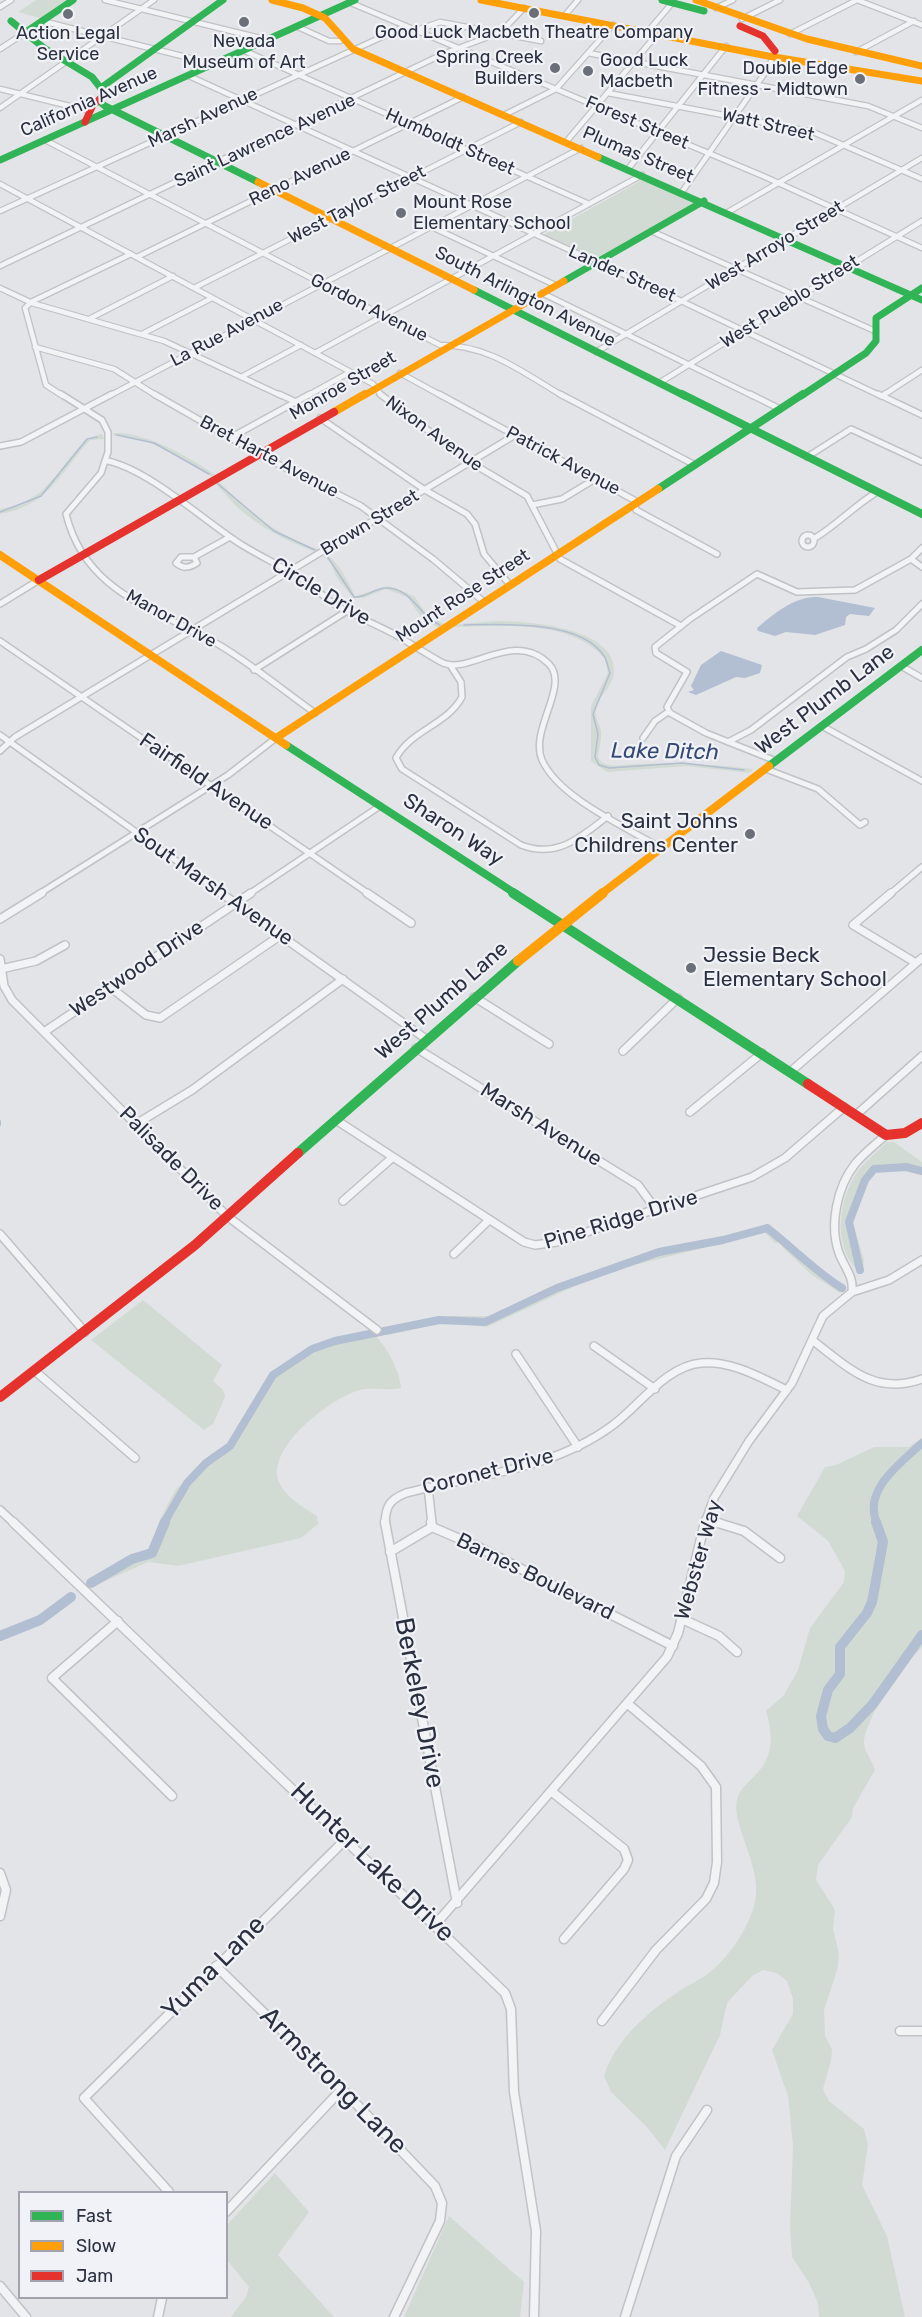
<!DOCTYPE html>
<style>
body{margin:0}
#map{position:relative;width:922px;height:2317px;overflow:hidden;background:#e3e4e7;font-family:Rubik,sans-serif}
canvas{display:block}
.legend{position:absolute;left:18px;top:2191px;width:210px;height:108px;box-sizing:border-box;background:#f1f2f7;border:2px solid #a1a4ae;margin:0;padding:8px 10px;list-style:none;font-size:18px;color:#2a3040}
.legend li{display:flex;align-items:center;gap:12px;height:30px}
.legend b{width:30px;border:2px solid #a1a4ae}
</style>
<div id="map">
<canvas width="922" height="2317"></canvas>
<ul class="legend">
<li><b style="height:8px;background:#30b455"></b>Fast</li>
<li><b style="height:8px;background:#ff9f0a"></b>Slow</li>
<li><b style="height:8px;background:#e5322d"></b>Jam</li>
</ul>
</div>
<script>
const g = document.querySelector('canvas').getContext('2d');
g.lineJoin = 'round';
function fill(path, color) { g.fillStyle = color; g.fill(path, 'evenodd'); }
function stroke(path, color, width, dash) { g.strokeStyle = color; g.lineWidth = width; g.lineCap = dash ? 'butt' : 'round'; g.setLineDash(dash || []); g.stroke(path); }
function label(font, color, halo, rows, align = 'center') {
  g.font = font + ' Rubik,sans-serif'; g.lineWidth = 4.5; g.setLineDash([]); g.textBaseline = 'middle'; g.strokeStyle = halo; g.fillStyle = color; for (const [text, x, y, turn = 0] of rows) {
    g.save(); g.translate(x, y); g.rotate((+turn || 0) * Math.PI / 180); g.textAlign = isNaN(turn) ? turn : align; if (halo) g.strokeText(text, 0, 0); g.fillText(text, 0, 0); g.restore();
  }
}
const green = new Path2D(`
 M36,0H66L40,18L18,12Z
 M642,180L696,203L596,259L543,235Z
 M113,433C145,431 190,457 215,475L212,477C184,460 147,434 114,436Z
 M102,434L104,439L90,440C60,473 48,506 0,514V509C61,501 63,442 102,434Z
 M217,480C252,513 273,534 320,550L316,552C288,542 259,527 237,507C229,499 222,490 214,482Z
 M325,553C340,563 348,582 355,596L389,586L414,596L428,616L444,624L439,628L422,618L407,597L386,589L363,598H353C348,591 342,585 338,579C331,568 334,562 322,556Z
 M497,621C527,621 615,627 614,671C614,687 599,694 596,708C594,716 599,723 601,730C602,739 599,749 598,758C605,767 613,766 623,765C668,761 710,764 754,769L749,773L687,766L607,772L591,761V706L608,673L605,659C570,618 499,626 452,627L458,624Z
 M887,1142H894L922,1162V1172C907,1168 881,1164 869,1175L853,1224L864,1260L862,1274C831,1250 838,1201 857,1172C865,1161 877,1152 887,1142Z
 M769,1224L781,1238L776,1244L765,1233L626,1267L584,1282L487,1327L447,1322L388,1335L383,1329L452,1316H493L522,1301L598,1271Z
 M788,1241L817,1271L843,1284L840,1293L812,1275L782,1247Z
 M143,1300L222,1365L213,1381L223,1390L225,1397L213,1424L204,1430L91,1340Z
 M372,1332C386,1345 400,1370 401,1388C387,1391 372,1387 360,1390C332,1397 262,1450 280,1484C287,1498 304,1508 317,1516L318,1524L301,1538L178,1566L148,1562L92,1587L87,1582L141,1555L149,1548L161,1517L176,1489L226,1445L270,1372L321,1342Z
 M922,1438V1647C917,1654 911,1656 905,1662C894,1673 862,1730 864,1744C865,1753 873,1761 875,1770L853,1808L852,1817L818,1865L816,1880L835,1910L833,1929L839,1954L838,1967L824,2010L825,2036L832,2049L831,2061L823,2089L829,2101L864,2129L868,2145L862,2185L887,2236L905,2317H819L818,2303L809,2283L792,2257L790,2226L793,2146L788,2096L772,2050L793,2014V1999L787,1981L777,1973L763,1970L752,1976L727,2003L720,2035L665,2150L646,2126L611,2092L604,2076C616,2038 649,2011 681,1990C690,1984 700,1980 709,1973C729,1957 749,1928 755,1902C763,1868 731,1825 737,1800C741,1784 757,1777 764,1764C774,1748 771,1727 766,1711L784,1695L798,1670L810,1628L844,1582L845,1571L828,1541L797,1516L825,1467L836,1465L874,1447H909Z
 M69,1594L75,1600L46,1622L0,1640V1632L38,1618Z
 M275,2173L309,2212L278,2255L334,2317H231L246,2297L249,2287L227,2260V2225Z
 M449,2216L524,2282L520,2317H404Z`);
const water = new Path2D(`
 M818,597L875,608L869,616L850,614L846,617L845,625L815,635L786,632L775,636L758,631L757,628C774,614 794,596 818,597Z
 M721,651L762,665L760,673L745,678L736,677L696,695L688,692L694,690L691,686L701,665Z`);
const streamFar1 = new Path2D(`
 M117,435L154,443L209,474
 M218,484L274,531L315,550
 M0,512L41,496L87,439L97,437
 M327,556L354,597C366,598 374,588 386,588C413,588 419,617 440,625
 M464,625C501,624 581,620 604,656C607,660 608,668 610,673L593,714L598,734L595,757L599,765L609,768L682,763L744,770`);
const stream = new Path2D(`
 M0,1121V1125`);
const canalFar1 = new Path2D(`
 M860,1270L849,1222L865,1180L874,1169L906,1167L922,1171
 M164,1523L187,1483L206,1463L230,1446L273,1375L312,1349L335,1341L439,1320L485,1322L557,1288L659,1252L723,1240L767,1228C793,1248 815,1271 842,1288
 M877,1523C862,1490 901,1463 922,1443`);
const canal = new Path2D(`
 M876,1522L883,1542L872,1602L867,1613L840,1647V1674L828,1690L821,1716L823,1729L828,1736L835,1738L850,1728L873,1704L922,1635
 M91,1583L132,1559L152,1553L165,1522
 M0,1636L40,1620L71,1597`);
const streetFar3 = new Path2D(`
 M105,0L268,40
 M857,0L922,25
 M351,3L763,176L922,248
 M0,7L11,0
 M716,8L733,0
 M566,14L578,0
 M742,19L780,0
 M42,21L214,64
 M298,27L329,41H340
 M650,29L673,2
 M417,30L440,22L541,41
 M790,34L857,0
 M0,49L26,32
 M245,51L589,204
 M856,52L914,21
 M588,53L868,106L922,128
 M189,76L677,299L881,396
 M0,89L90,111
 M608,93L813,132L922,179
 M0,108L154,0
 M504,115L556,89L613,25
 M45,140L440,345C489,345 522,372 563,396
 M566,142L658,33
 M628,169L726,46
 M0,184L373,384L382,396
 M682,192L769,67L773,56
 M0,211L406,26
 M728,212L922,100
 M432,227L555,285
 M651,231L875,331
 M137,257L463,97
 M0,266L443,54L501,32L524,8
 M0,288L32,303L164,341L282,396
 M194,288L521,122
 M542,293L753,396
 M89,319L173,276
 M142,334L212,298
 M35,347L114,369L157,396
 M596,352L922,158
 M315,353L642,175
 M400,373L442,396
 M243,376L301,345
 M659,383L922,221
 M63,396L46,385L25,308L31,302L131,254
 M109,396L581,148
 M307,396L350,372
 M882,396L922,370`);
const streetFar2 = new Path2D(`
 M61,394L102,420L108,432V452L101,473L66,514C86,595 157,608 221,646C254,666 284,691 315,713
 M154,394L264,457L361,506L433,559L484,602
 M279,394L296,402
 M380,394L470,462L527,496L560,559L681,626
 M439,394L634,500L636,510L717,554
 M560,394L695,465
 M750,394L780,409
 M878,394L922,415
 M882,396L885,394
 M320,418L425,490L467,514L475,524L484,554L510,585
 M230,438L310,394
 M0,446L21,442L112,394
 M807,457L851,429L922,462
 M108,461C151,471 204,521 242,545C260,556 279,565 297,576C312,584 323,597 337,606C355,616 375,624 394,634C410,643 425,653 441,662C468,677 513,628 549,664C570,686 529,730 542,760C559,798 626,827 661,848
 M532,505L562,499L595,479
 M802 541a6 6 0 1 1 12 0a6 6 0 1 1-12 0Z
 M815,538C838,524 854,506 877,492
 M181,557H194L197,563C189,568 183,569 176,563Z
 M194,557L230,537
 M911,559L922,567
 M0,604L39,580
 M0,641L369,894
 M450,665L461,682L462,697C447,725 411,730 396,758L402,769L521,845C557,859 581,837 608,816
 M901,666L922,678
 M254,670L347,611
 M822,726L922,781
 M0,735L223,894
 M643,738L655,721L668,712
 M728,742L751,730L847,657L866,649L896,630L922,604
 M0,751L15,737L515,435
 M776,761L706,733L670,713L667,707L687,672L656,653L655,647L690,619L757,574L797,592L855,590L911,559L922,548
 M766,769L818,789L860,825L865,822
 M39,894L228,775L276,738
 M249,894L380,806
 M890,894L922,867`);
const streetFar1 = new Path2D(`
 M221,893L426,1039
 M367,893L411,923
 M891,893L853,925L916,963
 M0,919L42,893
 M0,959L4,986L12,1000L227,1216L377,1330
 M1,969L36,961L65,945
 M110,987L146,1015L160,1018L281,935
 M474,997L549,1044
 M44,1032L251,893
 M416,1048L638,1185L657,1211
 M623,1051L678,998
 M790,1072L922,958
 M690,1112L762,1053
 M856,1115L922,1056
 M336,1120L524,1242L535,1245L557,1242L752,1177L785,1158L844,1107
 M136,1124L192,1090L343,979
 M343,1201L393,1157
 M0,1234L85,1332
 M454,1254L489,1220
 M852,1292L889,1280L922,1260
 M812,1340C848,1367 874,1396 922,1379
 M594,1346L655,1389
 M516,1354L578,1447
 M35,1371L135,1458
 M428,1487L432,1523
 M0,1510L14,1523
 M706,1519L720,1523
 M385,1523C386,1506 389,1500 406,1493C476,1475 553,1470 613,1425C639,1406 666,1366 701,1363C731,1360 761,1378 787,1390
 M705,1523L714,1498L749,1441L792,1383L823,1316L852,1292C854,1276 844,1267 839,1253C829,1225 837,1187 855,1164C864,1153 876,1144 886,1135`);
const street = new Path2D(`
 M13,1522L505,1993L511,2009L514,2092L536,2231L534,2317
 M385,1522L457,1903
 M431,1522L432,1527L476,1546L673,1646
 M715,1522L744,1531L780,1558
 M390,1552L432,1527
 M682,1619L719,1636L737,1652
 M118,1621L52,1678L172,1796
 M551,1791L624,1849L628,1860L624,1869L564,1939
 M0,1873L6,1890L0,1916
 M435,1925L667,1657L678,1633L705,1522
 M216,1966L342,2089L435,2186L442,2203L440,2221L394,2317
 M602,2021L656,1950L706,1899L714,1883L717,1862L716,1787L701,1766L628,1704
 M900,2031H922
 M169,2192L84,2098L346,1839
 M226,2212L342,2089
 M0,2286L26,2317
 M158,2317L162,2298
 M625,2317L676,2156L707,2110`);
const fastFar2 = new Path2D(`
 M662,0L704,11
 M11,21L44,48L92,77L103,91L100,102L105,106L258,182
 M26,32L73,0
 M102,87L223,0
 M598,157L922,300
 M0,160L355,0
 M564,281L704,201
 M474,290L685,396
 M801,396L866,353L876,341V318L922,288`);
const fastFar1 = new Path2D(`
 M682,394L922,514
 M658,489L803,394
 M286,745L516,894
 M769,766L922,650`);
const fast = new Path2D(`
 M513,893L808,1084
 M298,1153L518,961`);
const slowFar2 = new Path2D(`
 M272,0L303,8L325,18L353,49L598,157
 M481,0L768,56L922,81
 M696,0L807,39L922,66
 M258,182L474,290
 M363,396L564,281`);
const slowFar1 = new Path2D(`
 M334,412L365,394
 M0,555L286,745
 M276,738L658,489
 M601,894L769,766`);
const slow = new Path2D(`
 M518,961L603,893`);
const jamFar2 = new Path2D(`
 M740,26L763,36L775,51
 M85,122L93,105L101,98`);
const jamFar1 = new Path2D(`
 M39,580L334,412`);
const jam = new Path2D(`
 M808,1084L886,1135L905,1133L922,1123
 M0,1397L195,1245L298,1153`);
const markers = [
 [534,13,6,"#6b6f7a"],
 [68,14,6,"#6b6f7a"],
 [244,22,6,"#6b6f7a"],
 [555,68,6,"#6b6f7a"],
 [588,71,6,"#6b6f7a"],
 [860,79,6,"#6b6f7a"],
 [401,213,6,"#6b6f7a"],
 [750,834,6,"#6b6f7a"],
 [691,968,6,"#6b6f7a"]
];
const farPoinames = [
 ["Good Luck Macbeth Theatre Company",534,33],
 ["Action Legal",68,34],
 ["Service",68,55],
 ["Nevada",244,42],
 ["Museum of Art",244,63],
 ["Spring Creek",543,58,"right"],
 ["Builders",543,79,"right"],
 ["Good Luck",600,61,"left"],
 ["Macbeth",600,82,"left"],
 ["Double Edge",848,69,"right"],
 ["Fitness - Midtown",848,90,"right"],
 ["Mount Rose",413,203,"left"],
 ["Elementary School",413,224,"left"]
];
const farStreetnames = [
 ["California Avenue",89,102,-24],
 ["Marsh Avenue",203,118,-25],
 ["Forest Street",637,123,23],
 ["Watt Street",768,125,13],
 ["Saint Lawrence Avenue",265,141,-25],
 ["Humboldt Street",450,142,24],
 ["Plumas Street",638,155,23],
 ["Reno Avenue",300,177,-26],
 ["West Taylor Street",357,205,-27],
 ["West Arroyo Street",775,246,-31],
 ["Lander Street",622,274,24],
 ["South Arlington Avenue",525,297,27],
 ["West Pueblo Street",790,302,-32],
 ["Gordon Avenue",369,308,27],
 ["La Rue Avenue",227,333,-28],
 ["Monroe Street",343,386,-30],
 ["Nixon Avenue",434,434,36],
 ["Bret Harte Avenue",269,457,28],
 ["Patrick Avenue",563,461,28],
 ["Brown Street",370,523,-31],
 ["Mount Rose Street",463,596,-33],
 ["Manor Drive",171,619,29]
];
const streetNames = [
 ["Circle Drive",321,592,31],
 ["West Plumb Lane",825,700,-37],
 ["Fairfield Avenue",206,782,34],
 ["Sharon Way",453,830,33],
 ["Sout Marsh Avenue",213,887,35],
 ["Westwood Drive",137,969,-34],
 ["West Plumb Lane",442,1001,-41],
 ["Marsh Avenue",541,1125,32],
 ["Palisade Drive",171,1159,45],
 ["Pine Ridge Drive",621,1220,-17],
 ["Coronet Drive",488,1472,-14],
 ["Webster Way",699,1560,-74],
 ["Barnes Boulevard",535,1577,26]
];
const poiNames = [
 ["Saint Johns",738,822],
 ["Childrens Center",738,846],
 ["Jessie Beck",703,956,"left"],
 ["Elementary School",703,980,"left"]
];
const waterNames = [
 ["Lake Ditch",665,752,1]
];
const nearStreetnames = [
 ["Berkeley Drive",419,1703,79],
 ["Hunter Lake Drive",372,1863,44],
 ["Yuma Lane",214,1968,-45],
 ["Armstrong Lane",333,2081,45]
];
fill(green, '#d2dbd3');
fill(water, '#b2bed1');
stroke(streamFar1, '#b2bed1', 1.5);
stroke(stream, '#b2bed1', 2);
stroke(canalFar1, '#b2bed1', 8);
stroke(canal, '#b2bed1', 10);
stroke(streetFar3, '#c1c2c5', 7);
stroke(streetFar2, '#c1c2c5', 8);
stroke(streetFar1, '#c1c2c5', 10);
stroke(street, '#c1c2c5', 11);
stroke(streetFar3, '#f2f3f5', 4.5);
stroke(streetFar2, '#f2f3f5', 5);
stroke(streetFar1, '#f2f3f5', 7);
stroke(street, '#f2f3f5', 8);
stroke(fastFar2, '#30b455', 7);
stroke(fastFar1, '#30b455', 8);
stroke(fast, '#30b455', 10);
stroke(slowFar2, '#ff9f0a', 7);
stroke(slowFar1, '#ff9f0a', 8);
stroke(slow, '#ff9f0a', 10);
stroke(jamFar2, '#e5322d', 7);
stroke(jamFar1, '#e5322d', 8);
stroke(jam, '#e5322d', 10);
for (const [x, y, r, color] of markers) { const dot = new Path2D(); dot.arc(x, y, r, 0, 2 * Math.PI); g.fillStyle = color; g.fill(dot); stroke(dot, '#f1f2f7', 2); }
label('18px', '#2a3040', '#f1f2f7', farPoinames);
label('18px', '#2a3040', '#f1f2f7', farStreetnames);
label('21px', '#2a3040', '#f1f2f7', streetNames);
label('21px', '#2a3040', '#f1f2f7', poiNames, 'right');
label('italic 22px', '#354a73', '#f1f2f7', waterNames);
label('26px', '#2a3040', '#f1f2f7', nearStreetnames);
</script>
